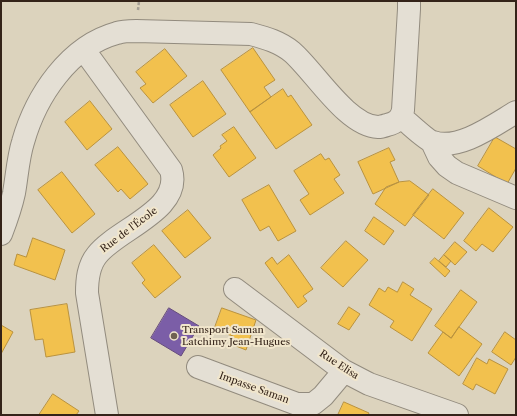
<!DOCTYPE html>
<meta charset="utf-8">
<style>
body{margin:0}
#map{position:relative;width:517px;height:416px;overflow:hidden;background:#dcd3bd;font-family:"Libre Caslon Text",serif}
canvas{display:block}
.frame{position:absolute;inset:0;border:2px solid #342319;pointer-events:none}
</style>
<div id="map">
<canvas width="517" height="416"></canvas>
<div class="frame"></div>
</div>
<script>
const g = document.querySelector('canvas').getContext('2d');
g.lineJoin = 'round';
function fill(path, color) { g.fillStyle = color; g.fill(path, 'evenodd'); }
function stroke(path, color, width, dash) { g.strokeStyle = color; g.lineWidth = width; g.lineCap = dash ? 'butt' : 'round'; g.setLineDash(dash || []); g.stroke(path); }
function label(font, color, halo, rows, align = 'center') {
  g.font = font + ' "Libre Caslon Text",serif'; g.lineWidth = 4; g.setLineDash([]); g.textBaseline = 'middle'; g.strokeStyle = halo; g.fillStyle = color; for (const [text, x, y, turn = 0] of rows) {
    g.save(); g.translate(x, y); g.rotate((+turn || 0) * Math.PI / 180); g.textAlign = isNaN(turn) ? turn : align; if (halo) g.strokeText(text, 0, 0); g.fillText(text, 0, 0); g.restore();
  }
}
const homes = new Path2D(`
 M253,48L275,80L264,87L271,97L250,112L221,70Z
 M165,49L187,76L153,103L140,88L146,84L136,72Z
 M203,81L226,114L193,137L170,105Z
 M283,89L288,97L291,95L312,125L276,149L250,112Z
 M90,101L112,129L87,150L65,122Z
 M234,127L256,158L229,177L213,155L221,148L220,146L227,141L222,135Z
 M495,137L516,149V168L507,184L478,166Z
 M118,147L148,184L130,199L121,189L118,192L95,165Z
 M389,148L395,160L390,162L399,182L373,194L358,162Z
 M321,154L325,160L329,158L340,175L334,179L344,193L310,215L300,200L309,194L294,171Z
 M62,172L95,214L72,233L38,190Z
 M410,181L429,195L405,226L375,204L386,187L399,182Z
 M269,185L296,231L278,241L269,226L260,231L242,200Z
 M433,189L464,213L444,239L413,215Z
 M489,208L513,227L493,252L482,244L476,251L464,241Z
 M188,210L211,238L185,258L162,231Z
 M374,217L394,231L384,245L365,231Z
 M33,238L65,250L55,280L14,265L17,254L26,257Z
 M346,241L368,260L343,287L321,268Z
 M455,242L467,252L455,265L444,255Z
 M154,245L181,277L155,298L142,283L145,280L132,263Z
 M289,255L313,289L303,296L307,301L298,308L265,263L272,257L277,264Z
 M444,255L451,261L446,267L439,261Z
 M435,258L450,271L445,277L430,263Z
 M403,282L414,289L410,295L432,309L412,341L390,327L394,321L369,305L379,288L385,292L388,287L397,292Z
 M461,290L477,302L451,338L435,326Z
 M67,304L75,352L46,357L43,339L35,340L30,310Z
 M349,307L360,314L349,330L338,324Z
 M222,308L256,320L246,350L231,344L233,336L214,330Z
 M1,325L13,332L1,354Z
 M459,327L482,344L459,376L428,353L443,332L451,338Z
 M505,332L516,340V357L511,365L492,352Z
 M477,358L487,364L489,359L508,369L495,394L476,384L473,390L463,384Z
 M53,394L79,411L76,415H39Z
 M344,402L369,413L368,415H338Z`);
const offices = new Path2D(`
 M169,308L199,326L181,356L151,338Z`);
const path = new Path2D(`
 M138,10L139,1`);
const minor = new Path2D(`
 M84,50L171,170C183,210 117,229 97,255C88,266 87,280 87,293L107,415
 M401,117C409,123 426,140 433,142C459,151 494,125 516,112
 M432,142L439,157L447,166L457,173L516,198
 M1,234C6,221 11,207 14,193C17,176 18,158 23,142C36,96 69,46 117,33C123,31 130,31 136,31L251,34C266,38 280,42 292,52C315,72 347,126 378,127C381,127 384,126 387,125C396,123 401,119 403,110L409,9V1
 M235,289L344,371L369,384L457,415
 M198,367L297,404H313L323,396L344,371`);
const markers = [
 [174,336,4,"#6f6152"]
];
const streetNames = [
 ["Rue de l'École",129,230,-37],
 ["Rue Elisa",339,365,33],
 ["Impasse Saman",254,388,20]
];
const poiNames = [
 ["Transport Saman",182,330],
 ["Latchimy Jean-Hugues",182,342]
];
fill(homes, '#f2c14e');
stroke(homes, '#b9923e', 1);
fill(offices, '#7b5ea7');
stroke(offices, '#664c7c', 1);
stroke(minor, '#928b7e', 24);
stroke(path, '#a49f96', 2.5, [3, 2]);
stroke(minor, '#e4dfd4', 22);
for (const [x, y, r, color] of markers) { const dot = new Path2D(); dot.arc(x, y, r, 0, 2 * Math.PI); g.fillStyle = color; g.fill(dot); stroke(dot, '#f1e6cc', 1.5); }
label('10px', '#342319', '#f1e6cc', streetNames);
label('10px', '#342319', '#f1e6cc', poiNames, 'left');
</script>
